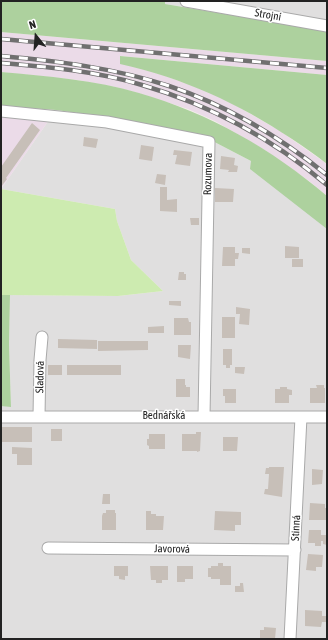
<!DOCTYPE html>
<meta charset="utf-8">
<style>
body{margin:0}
#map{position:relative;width:328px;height:640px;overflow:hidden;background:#f2efe9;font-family:"Asap Condensed",sans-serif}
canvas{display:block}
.frame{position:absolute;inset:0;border:2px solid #222;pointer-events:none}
.north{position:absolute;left:16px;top:16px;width:40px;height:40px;-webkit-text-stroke:3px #fff;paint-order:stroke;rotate:343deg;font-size:11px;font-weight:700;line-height:16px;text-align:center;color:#222}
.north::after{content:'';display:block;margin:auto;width:14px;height:18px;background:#222;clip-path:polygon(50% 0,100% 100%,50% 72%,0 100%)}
</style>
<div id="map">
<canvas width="328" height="640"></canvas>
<div class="frame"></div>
<div class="north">N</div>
</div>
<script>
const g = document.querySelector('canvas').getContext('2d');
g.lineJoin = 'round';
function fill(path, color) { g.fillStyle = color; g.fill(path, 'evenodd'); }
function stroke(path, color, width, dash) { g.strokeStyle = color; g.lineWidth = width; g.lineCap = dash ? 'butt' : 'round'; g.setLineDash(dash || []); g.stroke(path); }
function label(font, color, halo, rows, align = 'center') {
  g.font = font + ' "Asap Condensed",sans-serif'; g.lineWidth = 3; g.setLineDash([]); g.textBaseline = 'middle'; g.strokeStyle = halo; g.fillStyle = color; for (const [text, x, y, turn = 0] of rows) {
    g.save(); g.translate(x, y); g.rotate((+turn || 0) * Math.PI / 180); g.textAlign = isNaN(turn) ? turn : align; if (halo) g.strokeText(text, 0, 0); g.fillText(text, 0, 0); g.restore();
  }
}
const residential = new Path2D(`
 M165,1H327V31L165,4Z
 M56,110L114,118L203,136L251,161L327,229V639H1V406H11L9,344L10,295L118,296L163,291L131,260L117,221L115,209L1,189Z`);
const industrial = new Path2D(`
 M1,32L327,61V75L120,56V63L145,69L197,87L225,99L280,131L327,164V196L309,181L266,151L215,121L188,109L138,93L115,87L77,80L1,72Z
 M1,106L56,110L1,189Z`);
const grass = new Path2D(`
 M1,189L115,209L117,221L131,260L163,291L118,296L1,295Z`);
const forest = new Path2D(`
 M1,1H165V4L327,31V61L1,32Z
 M120,56L327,75V164C316,155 304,147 292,139C238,103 183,78 120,64Z
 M1,72C47,76 95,80 139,93C209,113 272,149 327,196V229L250,169L251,161L203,136L114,118L56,110L1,106Z
 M1,295H10L9,344L11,407L1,406Z`);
const building = new Path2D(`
 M32,123L40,130L6,178L7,179L1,187V167Z
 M84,137L98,139L96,148L83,146Z
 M141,145L154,147L152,161L139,159Z
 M174,150L192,152L190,166L175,164L177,155H173Z
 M221,156L235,158L234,165L238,166L237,172H228L229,170L220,169Z
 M157,174L166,175L165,185L155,183Z
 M160,187H167V200L177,199V212L160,211Z
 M215,188L234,189L233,202H215Z
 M190,218H199V225H191Z
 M285,246L299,247V258H285Z
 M223,247H235V253H239L238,259H235V266H222Z
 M242,248H250V254L242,253Z
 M292,259H303V267H292Z
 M179,272H184V274H186V280H178Z
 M169,301H181V306L169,305Z
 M236,307L250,309L249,325L239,324L240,314H236Z
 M222,317H235V338H222Z
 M174,318H188L189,322H191V335H174Z
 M164,326V333H148V327Z
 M58,339L97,340V349L58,348Z
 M98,341H148V350L98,351Z
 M178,345H191L190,359L178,357Z
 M223,349H232V365H230V368H226V365H223Z
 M48,365H62V375H48Z
 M67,365H121V375H67Z
 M235,367H245L244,374L235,373Z
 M176,379H185V385H186V387H190V397H176Z
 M316,385H324V388H325V403H310V388H317Z
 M280,387H287V389L292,390V395H289V403H275V389H280Z
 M223,389H236V403H225V396H223Z
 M1,427H32V442H1Z
 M51,429H62V441H51Z
 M196,432H201L200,451L197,452V451H182V434H196Z
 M149,434H165V449H149V446L147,445V439H149Z
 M223,437H238L237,451H223Z
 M12,447L32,448V465H17V454H12Z
 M269,467H284L282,497L264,494L265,489H268L269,474H265L266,468H269Z
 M312,469L323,470L322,484L312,485Z
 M103,494H110V504H102Z
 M310,503L325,504V508H327V520H309Z
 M106,510H115V513H116V530H102V516L103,513H106Z
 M146,511H151V514H156V516H164L163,530H146Z
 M215,511L241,512V525H235V531L214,530Z
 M309,530H321V535H327V545L323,544V541H321V546H315V543H308Z
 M308,554L323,555L322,567H316V571L306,570Z
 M218,563H223V566H231V585H220V579H211V577H208V568H211V566H218Z
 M114,566H128V576H125V580L119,579V576H114Z
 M150,566H168V580H162V583H156V580H151Z
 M177,566H193V579H185V582H177Z
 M240,583H243L244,592H235V586H240Z
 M305,610L322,611V616H326V622H322L321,627L305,626Z
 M264,627L276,628L275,639H260V630H264Z`);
const street = new Path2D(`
 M186,1L327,26
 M1,111L107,122L209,142L204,416
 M39,416L40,360L42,337
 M1,417H327
 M48,548L295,550
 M290,639L301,417`);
const rail = new Path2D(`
 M1,39L327,68
 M1,56C57,61 115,68 169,86C226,105 280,137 327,175
 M1,63C48,67 96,71 142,85C210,105 273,139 327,185`);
const streetNames = [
 ["Strojní",268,15,10],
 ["Rozumova",208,174,-89],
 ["Sladová",40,377,-89],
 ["Bednářská",164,416],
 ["Stinná",296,528,-87],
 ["Javorová",172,549,1]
];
fill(residential, '#e0dfdf');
fill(industrial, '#ebdbe8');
fill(grass, '#cdebb0');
fill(forest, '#add19e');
fill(building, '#c7bfb8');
stroke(street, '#a9a9a9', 13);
stroke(street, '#fff', 11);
stroke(rail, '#707070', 4.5);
stroke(rail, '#fff', 3, [9]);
label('11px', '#222', '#fff', streetNames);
</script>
